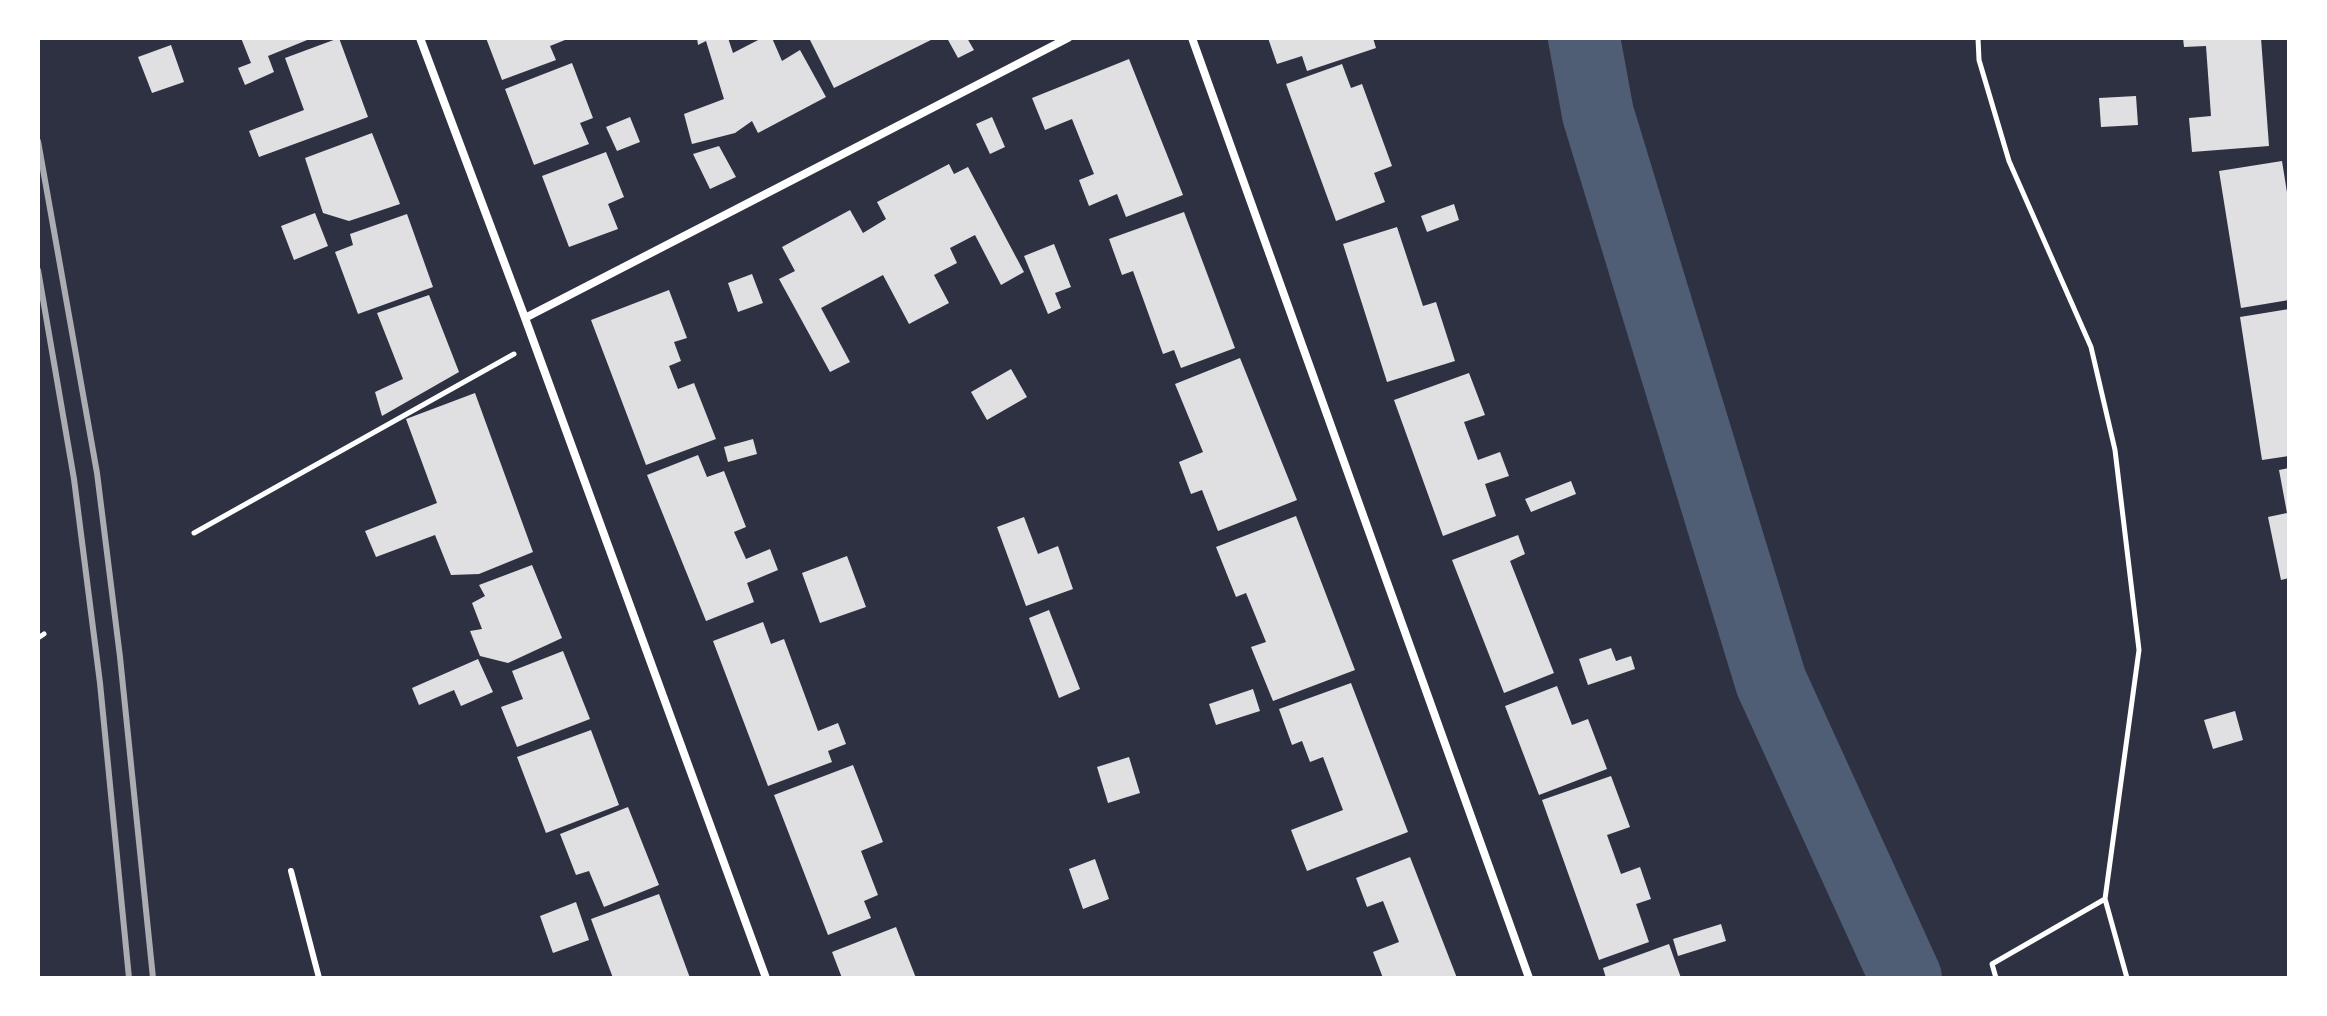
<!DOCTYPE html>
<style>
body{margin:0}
#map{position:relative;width:2327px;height:1016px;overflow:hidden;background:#2d3142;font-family:"Exo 2",sans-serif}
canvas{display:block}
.frame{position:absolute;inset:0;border:40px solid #fff;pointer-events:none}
</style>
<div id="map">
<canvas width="2327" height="1016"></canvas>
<div class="frame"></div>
</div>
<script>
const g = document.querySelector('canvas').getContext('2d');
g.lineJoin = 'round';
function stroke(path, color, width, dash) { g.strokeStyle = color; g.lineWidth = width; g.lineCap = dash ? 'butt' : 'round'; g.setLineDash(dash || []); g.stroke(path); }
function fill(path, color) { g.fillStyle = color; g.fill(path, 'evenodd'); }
const river = new Path2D(`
 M1584,38L1598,114L1771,682L1906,978`);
const building = new Path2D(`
 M241,38H312L268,56L274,72L245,85L238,68L251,63Z
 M339,38L368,117L259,157L249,131L304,110L285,58Z
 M486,38H570L550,46L556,60L502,80Z
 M697,38H728L733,53L762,38H772L782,61L800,50L826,97L758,133L752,121L735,133L692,144L684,114L724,99L706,41L698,45Z
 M809,38H935L834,88Z
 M947,38H967L974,50L958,58Z
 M1268,38H1373L1376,48L1307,71L1302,56L1277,64Z
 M2183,38H2261L2269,146L2192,152L2189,118L2211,116L2206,46L2184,47Z
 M171,45L184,82L152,93L138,57Z
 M1129,59L1183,195L1126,217L1117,194L1089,206L1079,180L1094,174L1072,119L1045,130L1032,98Z
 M572,63L593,118L580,123L589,144L534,165L505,89Z
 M1342,64L1351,88L1362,84L1392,166L1374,173L1385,202L1336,221L1286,84Z
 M2136,96L2138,125L2101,127L2099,98Z
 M630,117L640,142L617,151L606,127Z
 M992,117L1005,147L990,154L976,124Z
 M372,133L400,204L349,221L323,213L305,158Z
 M719,146L736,177L710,189L693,154Z
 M606,152L624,197L608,204L618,229L569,247L542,176Z
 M2282,161L2289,205V300L2241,308L2219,171Z
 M949,164L954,174L968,167L1024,272L1001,285L975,235L950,248L957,263L934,275L949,303L909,324L883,275L821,308L850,362L830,372L779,279L795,271L782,247L850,210L863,233L886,219L877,202Z
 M1454,204L1459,220L1427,232L1421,216Z
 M1184,212L1235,348L1181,368L1174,350L1163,354L1133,271L1122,275L1109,239Z
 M315,213L328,246L294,260L281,226Z
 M407,214L433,287L358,314L335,252L353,245L350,234Z
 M1397,227L1423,306L1436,302L1455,361L1387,382L1343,244Z
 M1054,244L1071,287L1055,293L1061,308L1048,314L1024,256Z
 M752,274L763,303L738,312L728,283Z
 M669,290L687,338L674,342L681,361L669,366L678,389L694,383L716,439L646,465L591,320Z
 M429,295L459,372L382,416L375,392L403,379L377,313Z
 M2289,309V456L2262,460L2240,317Z
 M1240,358L1297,500L1218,531L1202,490L1191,494L1179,462L1203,452L1175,384Z
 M1011,369L1027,397L987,420L971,392Z
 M1469,373L1485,415L1464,422L1478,460L1500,452L1509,476L1485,484L1496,516L1443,536L1394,400Z
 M475,393L533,552L479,574L451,575L435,535L376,557L365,531L437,503L406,419Z
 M753,439L757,454L728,462L724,447Z
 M698,455L707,477L724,471L746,527L734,532L746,559L770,549L778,570L747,583L754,602L706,621L647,475Z
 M2289,468V578L2281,580L2268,517L2287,513L2279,470Z
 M1571,481L1576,494L1531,512L1525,499Z
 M1296,516L1355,670L1273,701L1251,647L1266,642L1246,593L1236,597L1216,547Z
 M1024,517L1038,554L1058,546L1073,589L1026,606L997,527Z
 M1518,535L1525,554L1510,561L1554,673L1504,693L1452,560Z
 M847,556L866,607L820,623L802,573Z
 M532,565L562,638L508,663L480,656L470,631L482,629L472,603L485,596L479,585Z
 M1049,610L1080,689L1059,698L1029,618Z
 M763,622L771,644L784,639L818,731L838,723L846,744L828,751L832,762L768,786L713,641Z
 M1611,648L1616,661L1631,656L1635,669L1588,685L1579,659Z
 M563,651L590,719L517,747L501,707L523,699L512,671Z
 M478,659L493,692L461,706L454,690L419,705L412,688Z
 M1351,683L1408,832L1307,871L1291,830L1343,810L1323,757L1310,762L1302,741L1292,745L1279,709Z
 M1557,686L1572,725L1588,719L1607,769L1539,795L1505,706Z
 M1253,689L1260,711L1216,725L1209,704Z
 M2235,711L2243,740L2213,749L2204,720Z
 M591,730L619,805L546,833L517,757Z
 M1129,757L1140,793L1108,803L1097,767Z
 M853,765L883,842L861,851L878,895L864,901L871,918L828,935L774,795Z
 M1611,776L1630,827L1607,835L1621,874L1640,867L1651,899L1636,904L1649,942L1599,960L1542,800Z
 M628,807L659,885L604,907L589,871L576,875L560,834Z
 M1410,857L1457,978H1383L1373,952L1399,942L1383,901L1367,907L1356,878Z
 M1095,859L1109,899L1083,909L1069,869Z
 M659,894L690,978H613L591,919Z
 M576,902L589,940L553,953L540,916Z
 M1721,924L1726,941L1678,956L1673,939Z
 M896,927L916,978H842L832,952Z
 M1669,944L1681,978H1606L1603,968Z`);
const path = new Path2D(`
 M1978,38L1979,60L2009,161L2091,347L2115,450L2139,650L2105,899L2127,978
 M194,533L514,354
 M38,638L44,634
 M1996,978L1992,964L2105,899`);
const service = new Path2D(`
 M291,871L319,978`);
const minor = new Path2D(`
 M420,38L525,318L766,978
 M1192,38L1529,978
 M525,318L1068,38`);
const rail = new Path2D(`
 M38,141L97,473L120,657L153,978
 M38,270L74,479L100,683L129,978`);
stroke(river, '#4f5d75', 72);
fill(building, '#e0e0e3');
stroke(path, '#fff', 5);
stroke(service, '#fff', 6);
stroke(minor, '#fff', 8);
stroke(rail, '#abadb3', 6);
</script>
